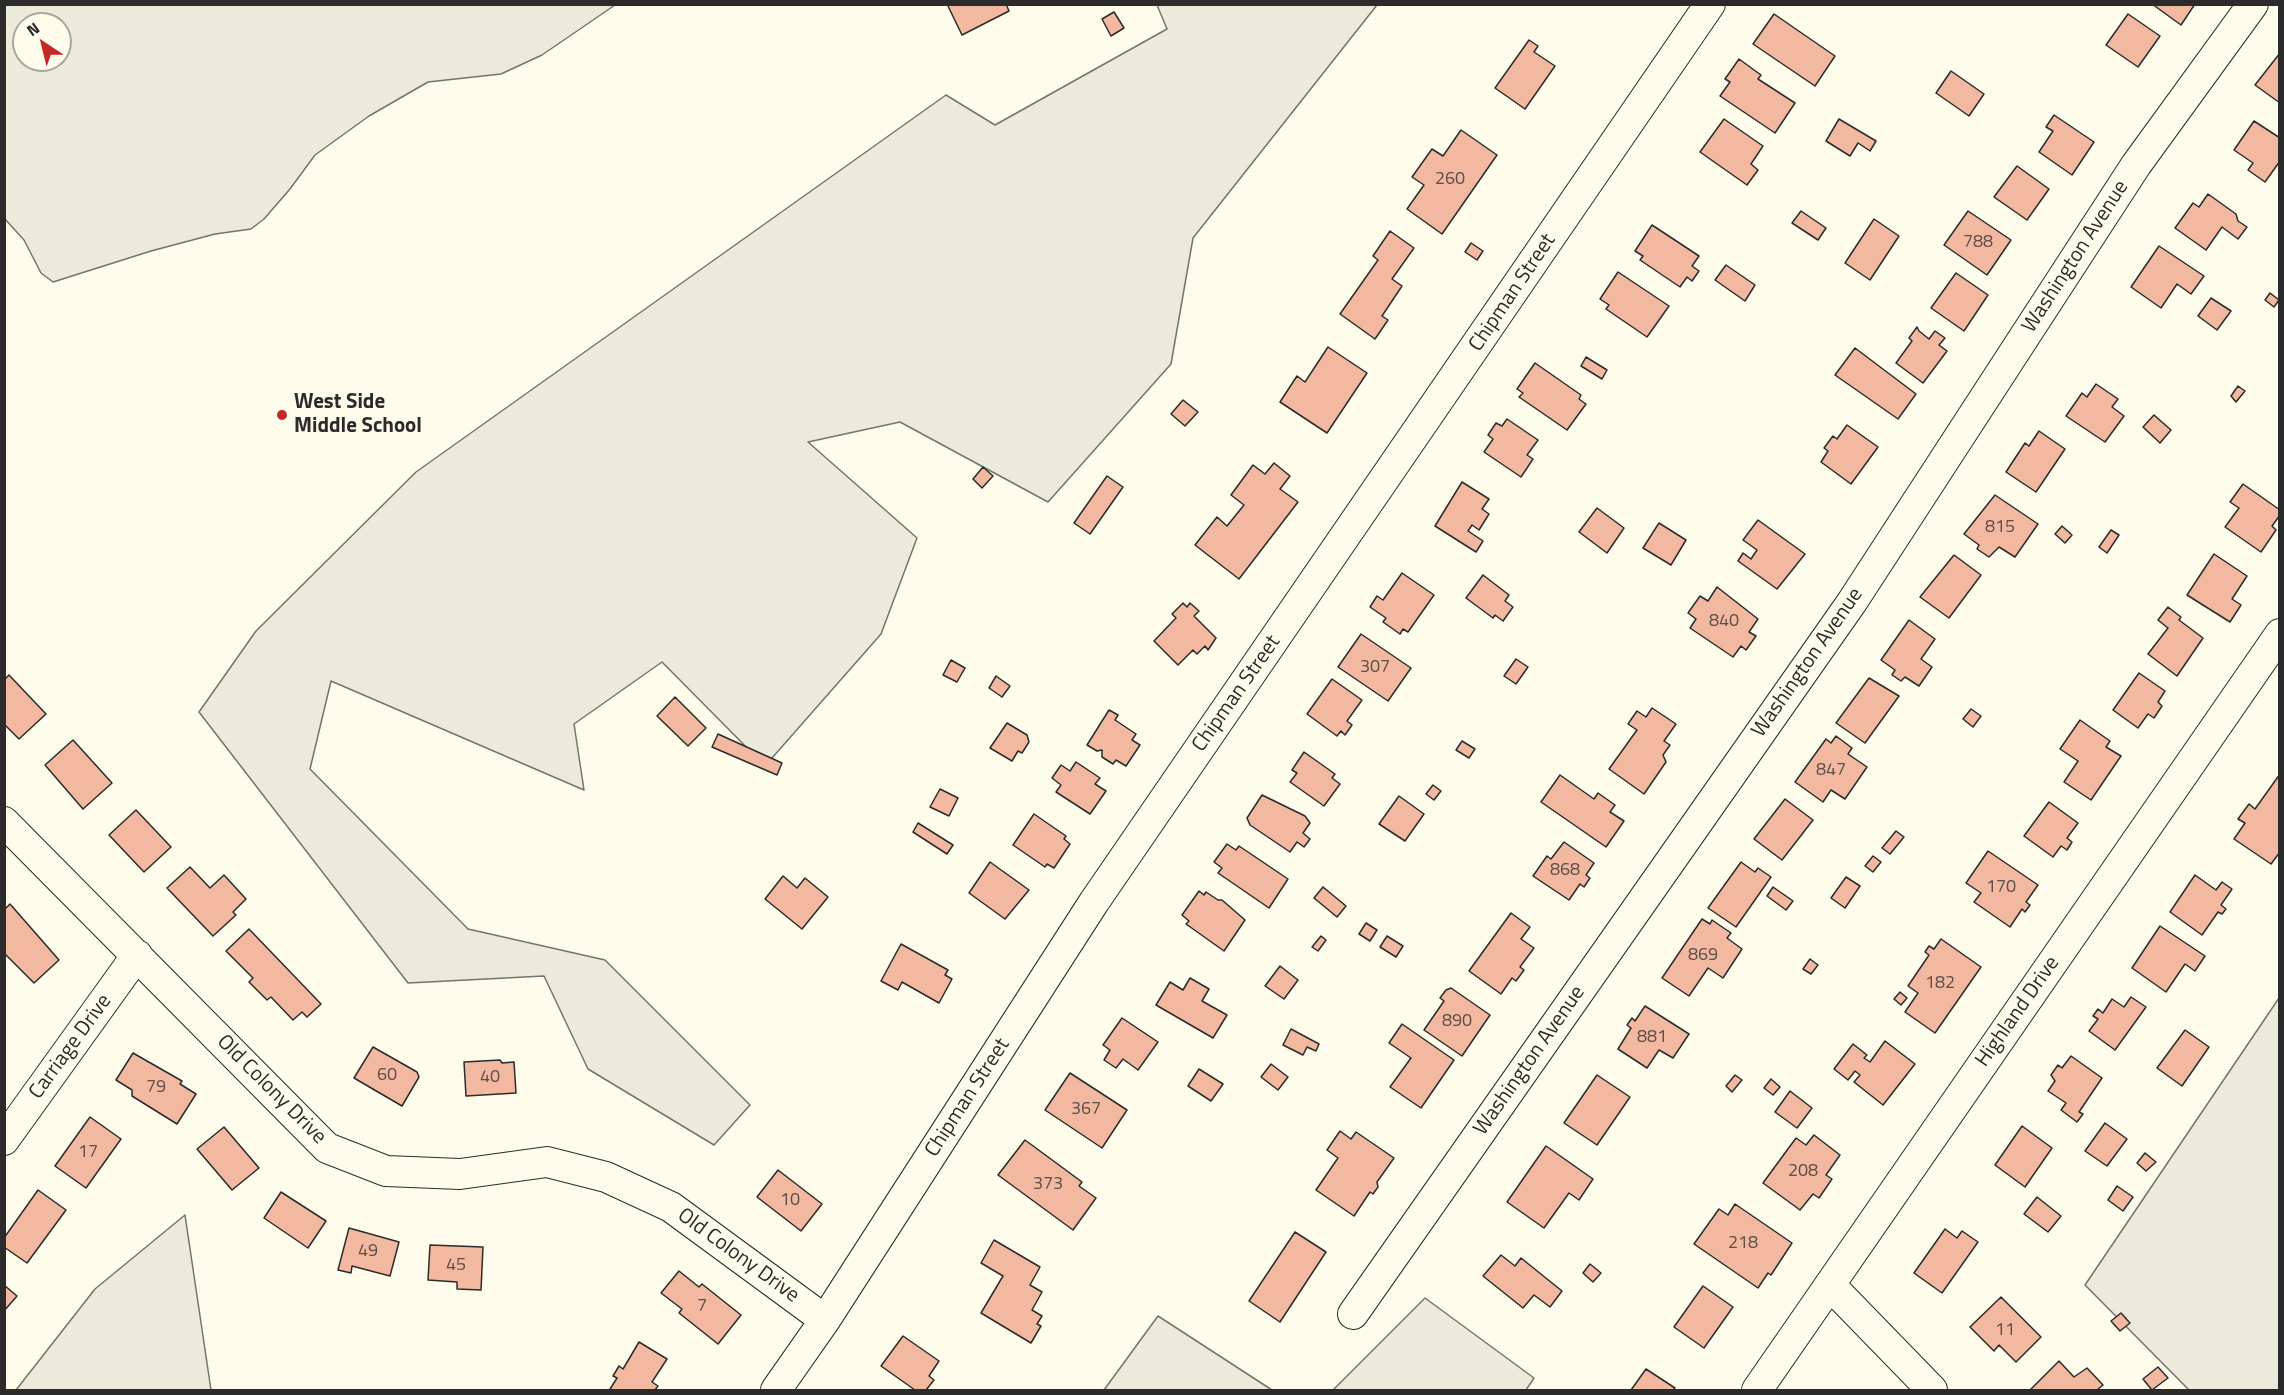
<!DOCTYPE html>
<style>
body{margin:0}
#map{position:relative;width:2284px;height:1395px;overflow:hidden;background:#fdfbea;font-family:"Titillium Web",sans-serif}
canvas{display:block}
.frame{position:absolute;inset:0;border:6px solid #2b2b2b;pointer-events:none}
.north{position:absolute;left:12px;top:12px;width:60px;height:60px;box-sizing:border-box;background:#fdfbea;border:2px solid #a9a89e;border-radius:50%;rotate:325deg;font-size:16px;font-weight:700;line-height:24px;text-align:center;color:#2b2b2b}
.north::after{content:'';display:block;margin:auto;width:21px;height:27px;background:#c62828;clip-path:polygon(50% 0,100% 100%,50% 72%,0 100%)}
</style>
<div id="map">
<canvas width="2284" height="1395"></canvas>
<div class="frame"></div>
<div class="north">N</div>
</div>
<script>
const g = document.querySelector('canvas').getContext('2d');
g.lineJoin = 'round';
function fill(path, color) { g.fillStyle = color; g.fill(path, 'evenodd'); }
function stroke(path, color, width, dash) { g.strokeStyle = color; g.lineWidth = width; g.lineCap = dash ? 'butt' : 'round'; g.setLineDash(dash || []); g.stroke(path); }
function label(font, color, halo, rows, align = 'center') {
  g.font = font + ' "Titillium Web",sans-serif'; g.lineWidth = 4.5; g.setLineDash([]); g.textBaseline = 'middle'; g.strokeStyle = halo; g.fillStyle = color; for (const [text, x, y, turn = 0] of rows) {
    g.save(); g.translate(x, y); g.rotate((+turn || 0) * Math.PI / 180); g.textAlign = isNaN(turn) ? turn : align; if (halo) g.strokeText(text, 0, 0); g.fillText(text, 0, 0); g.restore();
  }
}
const green = new Path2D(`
 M4,5L5,4L615,5L542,55L501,74L428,82L369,116L315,155L290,189L264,219L251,229L215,234L151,251L53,282L41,273L24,240L5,219ZM24,24H60V60H24Z
 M1157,5H1377L1193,238L1171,364L1048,502L900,422L808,442L917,538L881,634L765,766L662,662L574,724L584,790L331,681L310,769L468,929L605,960L750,1105L714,1145L588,1069L544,976L408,983L199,712L256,631L416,472L946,95L995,125L1167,29Z
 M2279,998V1390H2189L2085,1285Z
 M185,1215L211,1390H16L95,1289Z
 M1425,1298L1534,1378L1526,1390H1333Z
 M1158,1316L1272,1390H1104Z`);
const building = new Path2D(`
 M947,4H1006L1009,11L962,35Z
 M2152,4H2195L2181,25Z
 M1114,12L1124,28L1111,36L1102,19Z
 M1774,14L1835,56L1815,86L1753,44Z
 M2128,14L2160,36L2138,67L2106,45Z
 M1529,40L1538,46L1534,52L1555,66L1525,109L1495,88Z
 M2280,53V103L2255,85Z
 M1739,59L1761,75L1758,79L1795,103L1775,133L1720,96L1730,82L1725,79Z
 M1951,71L1984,94L1969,116L1936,93Z
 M2054,115L2094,142L2072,175L2039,152L2053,131L2046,127Z
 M1724,119L1763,146L1751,164L1758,170L1747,185L1700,152Z
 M1839,119L1876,141L1870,151L1858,143L1850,156L1826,141Z
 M2254,121L2280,138V161L2265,182L2248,170L2253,163L2234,150Z
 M1461,130L1497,155L1442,234L1407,209L1424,185L1412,177L1432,149L1443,156Z
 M2017,166L2049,189L2027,220L1994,197Z
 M2208,194L2236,214L2238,221L2247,227L2238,239L2222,227L2206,250L2175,228L2193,203L2199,207Z
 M1801,211L1826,228L1818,240L1792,223Z
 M1968,211L2011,240L1987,275L1944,245Z
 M1874,219L1899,236L1870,280L1845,263Z
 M1652,225L1699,256L1692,266L1699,271L1692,281L1687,277L1680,287L1640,260L1643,256L1635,251Z
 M1390,231L1414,248L1392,279L1402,286L1382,316L1388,320L1375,339L1340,314L1378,260L1373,256Z
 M1471,243L1483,251L1477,260L1465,252Z
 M2159,246L2204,276L2191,294L2177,284L2161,308L2131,287Z
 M1726,265L1755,285L1745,301L1715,280Z
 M1618,272L1669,306L1647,337L1606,309L1609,305L1600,299Z
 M1956,273L1988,295L1964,331L1931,308Z
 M2270,293L2279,300L2274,307L2265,300Z
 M2211,298L2231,311L2217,330L2198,316Z
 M1917,327L1919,331L1929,339L1935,331L1945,338L1939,345L1947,351L1923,383L1896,363L1912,341L1909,338Z
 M1328,347L1367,373L1327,433L1280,402L1297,376L1305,382Z
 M1855,348L1916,394L1898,419L1835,375Z
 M1586,357L1607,370L1602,379L1581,366Z
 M1535,363L1581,395L1579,399L1586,404L1567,430L1519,397L1523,393L1517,389Z
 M2096,384L2118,399L2112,407L2124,416L2105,442L2066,416L2082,393L2087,397Z
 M2238,386L2245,391L2236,402L2231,396Z
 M1183,400L1198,412L1185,426L1171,414Z
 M2154,415L2171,430L2160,443L2143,427Z
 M1507,419L1538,440L1527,455L1533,459L1521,477L1484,452L1493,439L1488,435L1496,423L1502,426Z
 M1847,425L1878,447L1851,484L1821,462L1828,451L1824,448L1833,436L1837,439Z
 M2039,431L2065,449L2036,492L2006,472L2025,443L2029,446Z
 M1274,463L1290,476L1280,489L1298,502L1239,579L1195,545L1217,517L1227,526L1244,505L1231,495L1253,465L1265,474Z
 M983,467L993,476L982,488L973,479Z
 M1107,476L1123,487L1090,534L1074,523Z
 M1462,482L1489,499L1482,509L1489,514L1479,530L1472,525L1468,531L1483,541L1476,552L1435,526Z
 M2243,484L2280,510V515L2272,526L2276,530L2261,552L2225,527L2239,508L2230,502Z
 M1995,495L2038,524L2015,557L1999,547L1989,557L1977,549L1979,545L1964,534Z
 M1597,508L1624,528L1607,553L1579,532Z
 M1758,520L1805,554L1777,589L1738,561L1743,553L1751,559L1757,550L1743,540Z
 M1659,523L1686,540L1671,565L1643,548Z
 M2062,526L2072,535L2065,543L2055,534Z
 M2111,530L2119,535L2107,553L2099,547Z
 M2214,554L2247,576L2232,599L2241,605L2230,622L2187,595Z
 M1954,555L1981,575L1949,618L1920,597Z
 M1402,573L1434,595L1408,632L1403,629L1400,634L1383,622L1386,618L1370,607L1377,596L1383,600Z
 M1483,575L1509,595L1505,601L1513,607L1503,621L1495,615L1493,618L1466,598Z
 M1717,587L1758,619L1749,632L1756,636L1746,650L1741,646L1733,657L1690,628L1696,619L1688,613L1700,596L1708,601Z
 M1183,603L1187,607L1190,603L1199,611L1194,616L1216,638L1208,650L1205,646L1197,654L1193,650L1178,665L1154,641L1176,618L1172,614Z
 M2168,607L2181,617L2179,620L2203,638L2177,676L2148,654L2168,628L2158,620Z
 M1909,620L1935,639L1921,659L1932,667L1919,686L1905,677L1901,681L1892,675L1895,670L1881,660Z
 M1361,634L1411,668L1388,701L1338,667Z
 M1516,659L1528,667L1516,684L1504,676Z
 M951,660L965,668L957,682L943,675Z
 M2139,673L2165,691L2158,702L2162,706L2154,718L2148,714L2138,728L2113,710Z
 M9,675L46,714L19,739L4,724V680Z
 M996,676L1010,686L1002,697L989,688Z
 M1869,678L1899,696L1865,743L1836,723Z
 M1332,679L1362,700L1347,721L1352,725L1345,735L1341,731L1337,736L1307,714Z
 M675,697L706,728L688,746L657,716Z
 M1652,708L1676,724L1664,741L1670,745L1663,755L1666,762L1644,794L1609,769L1637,730L1628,724L1637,711L1646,717Z
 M1971,709L1981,716L1973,727L1963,719Z
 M1109,710L1118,715L1115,720L1136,734L1132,740L1140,745L1126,766L1116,760L1113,764L1102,757V750L1097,751L1087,745Z
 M2080,720L2110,741L2106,747L2121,756L2091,800L2064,782L2078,761L2060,749Z
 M1007,723L1027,735L1029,742L1022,753L1018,751L1012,761L990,748Z
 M718,734L782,763L777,775L712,747Z
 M1836,736L1852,748L1848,754L1867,767L1845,799L1831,790L1823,802L1795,782L1826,739L1831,743Z
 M73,740L112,783L83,809L45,765Z
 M1462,741L1475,749L1469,758L1456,750Z
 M1304,752L1335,774L1332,778L1340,784L1324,806L1290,782L1297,773L1292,770Z
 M1076,762L1100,778L1095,784L1106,791L1090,814L1056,792L1061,785L1052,778L1061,765L1070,771Z
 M2280,774V852L2271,864L2234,839L2245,823L2238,819L2249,804L2255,809Z
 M1560,775L1594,799L1598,793L1615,805L1610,812L1624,821L1606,847L1541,802Z
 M1433,785L1441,791L1434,800L1426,794Z
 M940,789L958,798L949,816L930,807Z
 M1262,795L1305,816L1310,823L1303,833L1310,839L1304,847L1297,842L1290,852L1250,825L1247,818Z
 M1399,796L1424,814L1405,841L1379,824Z
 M1785,799L1813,820L1782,860L1754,839Z
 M2049,802L2078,823L2067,838L2072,842L2067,850L2061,846L2053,857L2024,836Z
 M136,810L171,847L144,872L109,835Z
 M1034,814L1066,836L1064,839L1070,844L1054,868L1047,864L1045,867L1013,845Z
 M918,823L953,845L947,854L913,832Z
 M1896,831L1904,837L1890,854L1882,848Z
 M1564,842L1594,863L1586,875L1590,878L1584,887L1580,884L1569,900L1533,876L1547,856L1551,859Z
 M1227,844L1236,850L1239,846L1288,879L1269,908L1218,873L1222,868L1214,862Z
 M1988,851L2038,885L2026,902L2030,905L2025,912L2022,909L2010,927L1974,902L1981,893L1966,883Z
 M1873,856L1881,862L1873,872L1865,866Z
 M990,862L1029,890L1005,919L969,893Z
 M1741,862L1755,872L1758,868L1771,877L1736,927L1708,908Z
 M190,867L210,888L224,875L246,899L233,912L236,915L213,936L167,888Z
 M2195,875L2216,890L2222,882L2232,889L2221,905L2226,909L2222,914L2218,912L2202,935L2170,912Z
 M783,876L797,888L805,878L828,897L802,929L765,899Z
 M1846,877L1860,886L1845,908L1831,898Z
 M1323,887L1346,906L1337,917L1314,898Z
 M1773,887L1793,901L1786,910L1767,896Z
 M1199,891L1204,895L1206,892L1218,900H1222L1245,920L1224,951L1186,924L1189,921L1182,915Z
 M10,904L59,960L34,983L4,953V910Z
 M1511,913L1530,927L1521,939L1534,948L1520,967L1524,970L1516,981L1512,978L1501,994L1469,971Z
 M1702,919L1710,924L1712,920L1731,933L1727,938L1742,949L1723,978L1708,968L1689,996L1662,978Z
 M1366,923L1377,930L1370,941L1359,934Z
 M2160,926L2205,956L2195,971L2185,964L2166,992L2132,968Z
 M249,929L321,1004L307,1017L302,1012L293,1020L271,997L267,1000L249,982L253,978L226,951Z
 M1321,936L1326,940L1318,951L1312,947Z
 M1387,936L1403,946L1396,957L1380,947Z
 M1941,939L1981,967L1935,1033L1905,1012L1918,993L1908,986L1929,955L1925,952L1929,946L1934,949Z
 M901,944L948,970L945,975L952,979L939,1003L902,982L898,990L881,981Z
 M1810,959L1818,965L1811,974L1803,969Z
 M1280,966L1298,980L1284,999L1265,986Z
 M1190,978L1209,989L1202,1001L1227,1015L1213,1038L1156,1005L1170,982L1183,990Z
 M1451,988L1490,1015L1462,1056L1424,1030L1444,1001L1440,998L1446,990Z
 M1900,992L1907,998L1901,1005L1894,999Z
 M2131,997L2146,1007L2115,1050L2089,1031L2098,1019L2093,1016L2098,1009L2103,1013L2112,999L2124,1007Z
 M1645,1006L1689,1034L1673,1058L1659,1050L1647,1068L1618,1049L1631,1028L1627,1025L1632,1018L1635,1021Z
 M1122,1018L1158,1042L1138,1070L1123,1059L1116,1068L1104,1060L1110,1050L1103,1045Z
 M1402,1024L1454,1060L1421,1108L1390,1087L1411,1058L1389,1043Z
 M1291,1029L1319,1044L1316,1051L1307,1047L1303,1055L1283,1045Z
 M2185,1030L2209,1047L2182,1086L2157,1068Z
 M1885,1041L1915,1064L1883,1105L1854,1082L1860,1075L1855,1071L1848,1080L1834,1069L1853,1044L1867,1055L1864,1058L1870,1062Z
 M373,1047L417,1072L419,1077L402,1106L354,1078Z
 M133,1053L182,1081L180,1084L196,1094L177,1124L132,1096V1090L116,1080Z
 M2071,1056L2102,1078L2079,1112L2083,1114L2077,1122L2061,1110L2066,1103L2048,1091L2055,1081L2051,1075L2058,1065L2062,1068Z
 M500,1060L502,1063L514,1062L516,1093L466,1096L464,1062Z
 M1271,1064L1288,1077L1278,1090L1261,1077Z
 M1199,1069L1223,1084L1211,1101L1188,1086Z
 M1070,1073L1127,1110L1102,1148L1045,1110Z
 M1597,1075L1630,1097L1597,1145L1564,1123Z
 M1735,1075L1742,1080L1732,1092L1726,1086Z
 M1771,1079L1780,1087L1773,1095L1764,1088Z
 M1790,1091L1812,1108L1797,1128L1775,1112Z
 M90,1117L121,1139L86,1188L55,1166Z
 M2105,1123L2127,1139L2107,1166L2085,1151Z
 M2022,1126L2052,1148L2025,1187L1995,1165Z
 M224,1127L259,1168L232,1190L197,1149Z
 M1340,1131L1351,1139L1356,1132L1394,1158L1377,1182L1378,1187L1373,1194L1370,1192L1354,1216L1316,1190L1338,1158L1327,1150Z
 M1814,1135L1840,1155L1826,1175L1832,1179L1819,1198L1813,1194L1800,1210L1763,1183L1796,1138L1806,1145Z
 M1025,1140L1082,1182L1079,1186L1096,1198L1073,1230L998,1175Z
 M1546,1146L1593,1179L1579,1200L1569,1193L1544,1228L1507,1202Z
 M2145,1153L2156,1162L2146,1171L2137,1163Z
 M778,1170L822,1204L801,1231L757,1197Z
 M2117,1186L2133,1197L2123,1211L2108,1200Z
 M38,1190L66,1210L27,1263L4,1247V1238Z
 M281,1192L326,1221L308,1248L264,1218Z
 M2037,1197L2061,1216L2048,1232L2024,1214Z
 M1735,1204L1792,1243L1771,1275L1768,1273L1758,1288L1694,1244L1719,1209L1728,1215Z
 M349,1228L399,1242L390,1276L352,1266L351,1273L338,1270Z
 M1945,1229L1957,1238L1962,1231L1978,1242L1942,1293L1914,1273Z
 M1295,1232L1326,1252L1280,1322L1249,1301Z
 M994,1240L1040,1267L1030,1285L1042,1292L1032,1310L1042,1316L1037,1324L1041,1326L1031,1343L981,1313L1003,1276L981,1263Z
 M430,1245L483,1247L481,1290L457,1289V1282L428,1280Z
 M1501,1255L1515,1266L1521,1258L1562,1291L1550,1307L1534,1295L1523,1308L1483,1276Z
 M1590,1264L1601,1273L1593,1282L1583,1273Z
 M679,1271L699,1287L702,1284L741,1315L718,1344L679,1313L682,1309L661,1293Z
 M4,1285L17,1296L4,1311Z
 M1703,1286L1733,1307L1704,1348L1674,1327Z
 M2001,1297L2041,1337L2016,1362L1999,1345L1994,1351L1970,1327Z
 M2121,1313L2130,1323L2120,1331L2111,1321Z
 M903,1336L939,1361L929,1376L934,1380L926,1390H915L881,1366Z
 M639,1342L667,1359L652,1382L658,1386L655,1390H613L610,1389L617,1378L613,1376L619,1366L623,1369Z
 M2059,1361L2074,1377L2087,1368L2103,1385L2097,1390H2030Z
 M2158,1367L2168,1378L2152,1390L2143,1379Z
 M1646,1369L1675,1388L1673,1390H1631Z`);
const minor = new Path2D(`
 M4,822L327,1148L386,1171L460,1174L547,1162L606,1177L671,1207L825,1320
 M4,1140L137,955
 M1830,1285L1932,1390
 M1353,1314L1852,602L2136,165L2253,4
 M776,1390L825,1320L1094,902L1710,4
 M1757,1390L2280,634`);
const markers = [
 [282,415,6,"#c62828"]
];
const numberNames = [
 ["260",1450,180],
 ["788",1978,243],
 ["815",2000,528],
 ["840",1724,622],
 ["307",1375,668],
 ["847",1831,771],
 ["868",1565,871],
 ["170",2001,888],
 ["869",1703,956],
 ["182",1940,984],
 ["890",1457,1022],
 ["881",1652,1038],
 ["60",387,1076],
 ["40",490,1078],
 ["79",156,1088],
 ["367",1086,1110],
 ["17",88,1153],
 ["208",1803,1172],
 ["373",1048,1185],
 ["10",790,1201],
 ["218",1743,1244],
 ["49",368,1252],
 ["45",456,1266],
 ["7",702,1307],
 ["11",2005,1331]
];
const streetNames = [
 ["Washington Avenue",2076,257,-57],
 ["Chipman Street",1513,293,-56],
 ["Washington Avenue",1808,663,-55],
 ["Chipman Street",1237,694,-55],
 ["Highland Drive",2018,1012,-55],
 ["Carriage Drive",71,1047,-54],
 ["Washington Avenue",1530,1061,-55],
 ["Old Colony Drive",271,1090,45],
 ["Chipman Street",968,1098,-57],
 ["Old Colony Drive",738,1256,36]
];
const poiNames = [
 ["West Side",294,403],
 ["Middle School",294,427]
];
fill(green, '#ecebdb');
stroke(green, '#74746e', 1.5);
fill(building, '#f2b8a0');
stroke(building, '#2b2b2b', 1.5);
stroke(minor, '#2b2b2b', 32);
stroke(minor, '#fdfbea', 30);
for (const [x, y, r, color] of markers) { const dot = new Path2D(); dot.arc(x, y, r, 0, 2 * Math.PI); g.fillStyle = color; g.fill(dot); stroke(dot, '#fdfbea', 2); }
label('18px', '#5d4e48', null, numberNames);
label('21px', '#2b2b2b', '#fdfbea', streetNames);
label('bold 21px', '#2b2b2b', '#fdfbea', poiNames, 'left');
</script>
